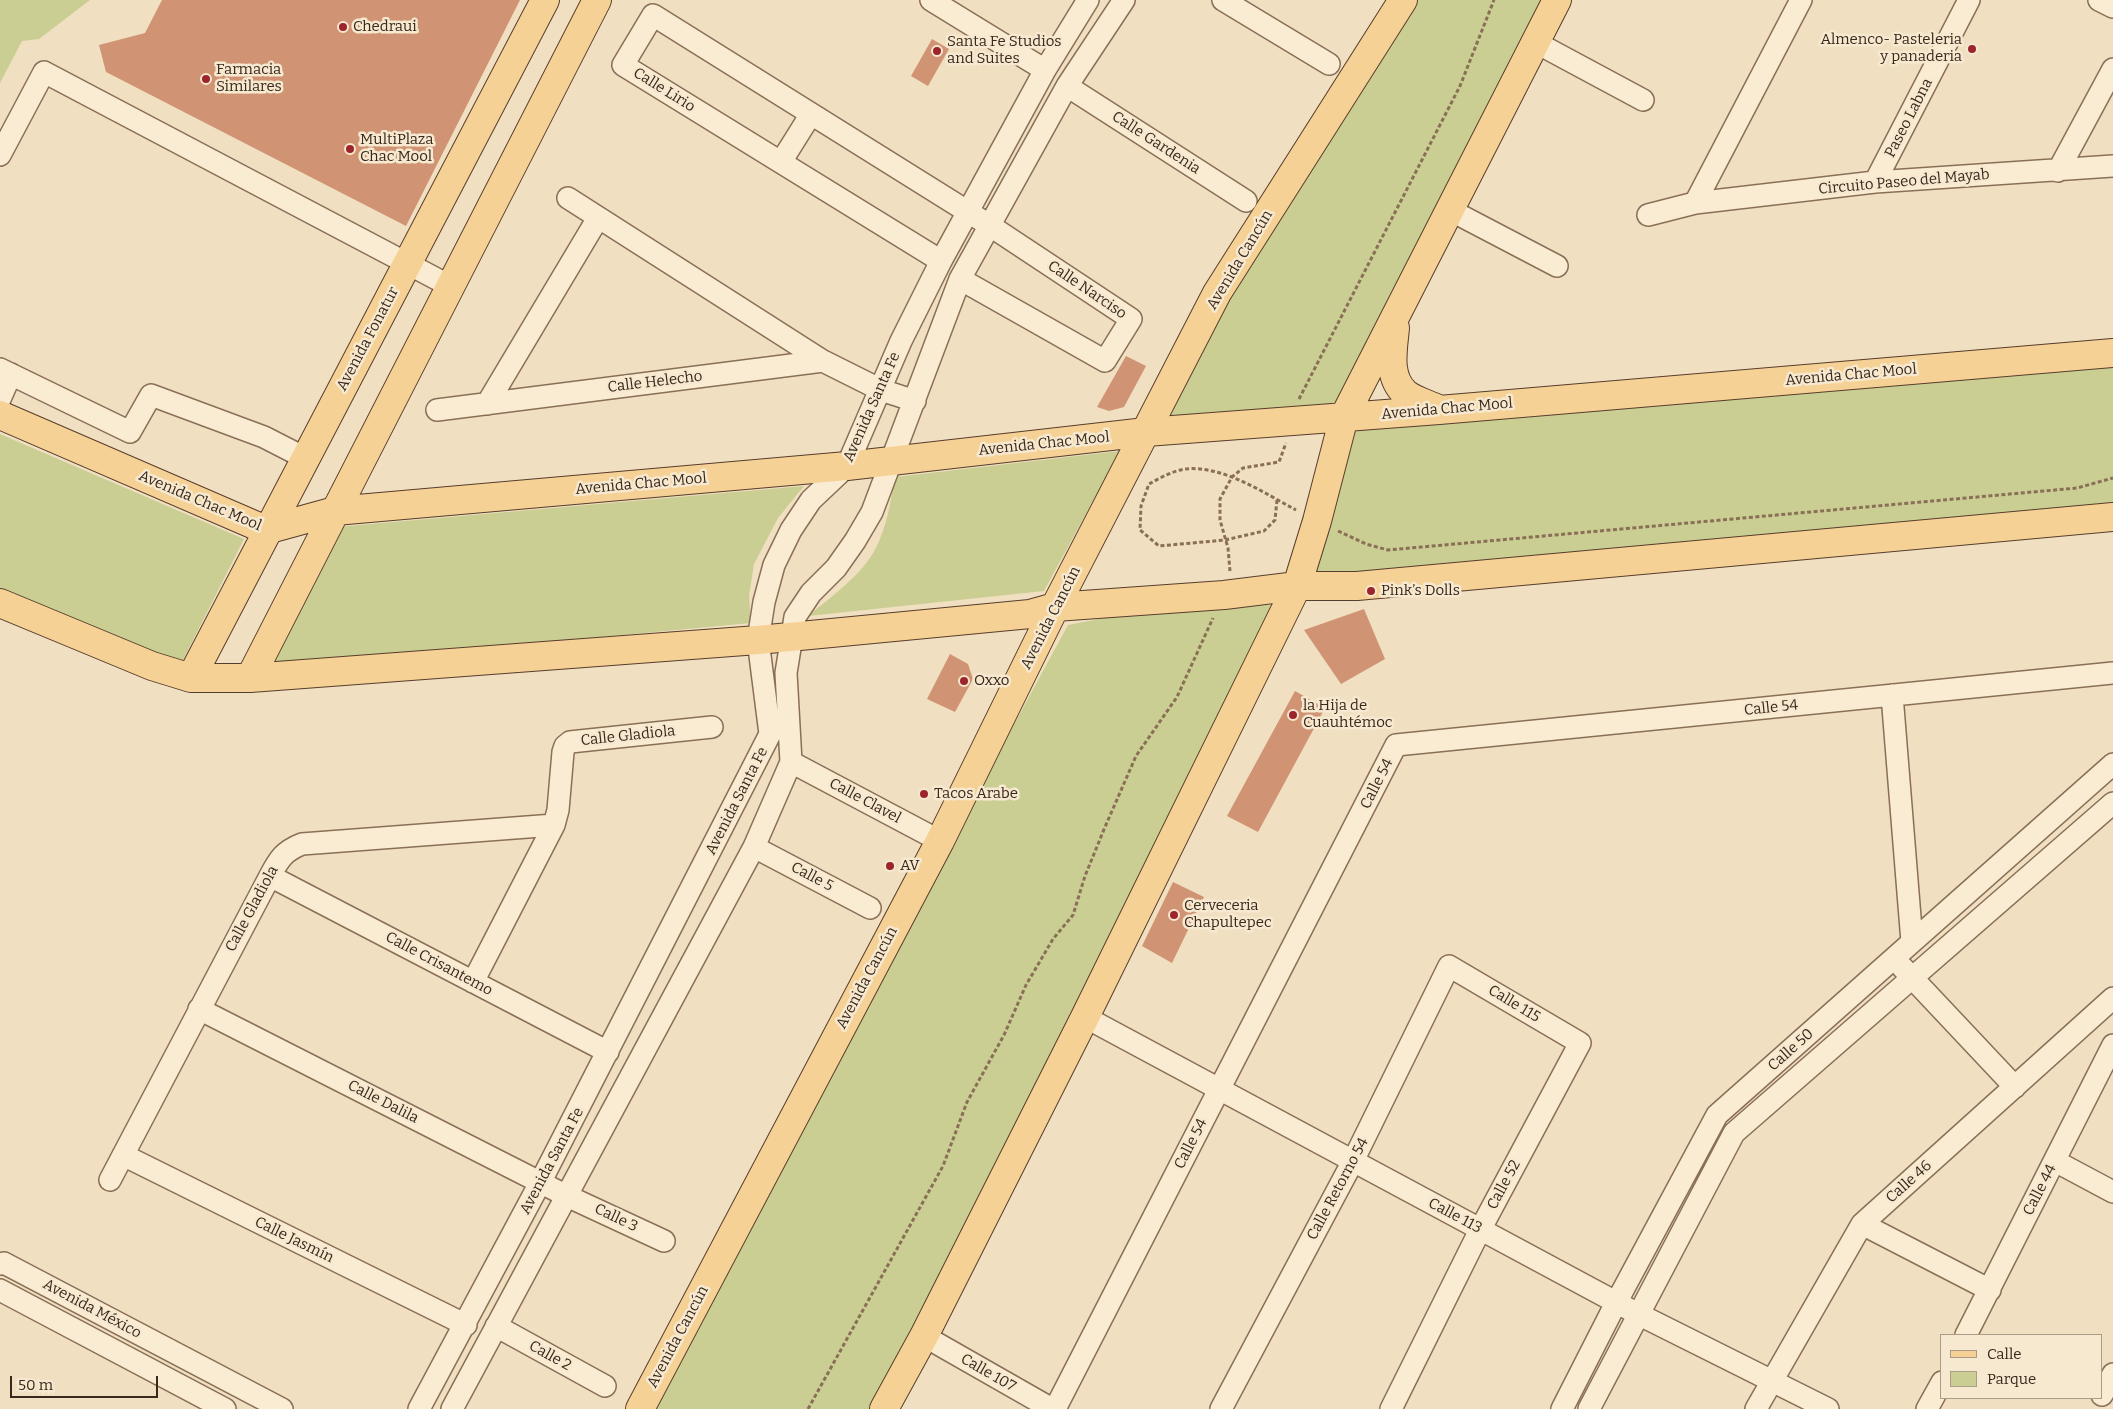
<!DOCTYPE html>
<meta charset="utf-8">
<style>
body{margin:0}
#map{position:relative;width:2113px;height:1409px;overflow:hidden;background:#f0dfc0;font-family:Bitter,serif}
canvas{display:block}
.legend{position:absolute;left:1940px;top:1334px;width:162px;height:65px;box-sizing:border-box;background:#f7e9d0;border:1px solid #ab9c88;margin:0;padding:6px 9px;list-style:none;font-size:15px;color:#39281c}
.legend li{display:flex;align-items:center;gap:10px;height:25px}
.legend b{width:25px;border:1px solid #ab9c88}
.scale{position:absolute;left:10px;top:1376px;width:148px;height:22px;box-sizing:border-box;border:2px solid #39281c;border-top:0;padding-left:6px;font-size:15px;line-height:18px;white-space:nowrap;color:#39281c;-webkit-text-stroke:4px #f7e9d0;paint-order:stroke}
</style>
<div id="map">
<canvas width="2113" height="1409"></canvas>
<ul class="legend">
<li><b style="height:6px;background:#f6d195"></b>Calle</li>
<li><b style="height:14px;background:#cbce93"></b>Parque</li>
</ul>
<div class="scale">50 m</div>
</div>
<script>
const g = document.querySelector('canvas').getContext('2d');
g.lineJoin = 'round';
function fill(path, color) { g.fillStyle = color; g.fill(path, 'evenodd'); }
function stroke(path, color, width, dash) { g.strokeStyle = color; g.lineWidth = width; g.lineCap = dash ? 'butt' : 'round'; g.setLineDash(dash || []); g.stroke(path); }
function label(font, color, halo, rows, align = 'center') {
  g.font = font + ' Bitter,serif'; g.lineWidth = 5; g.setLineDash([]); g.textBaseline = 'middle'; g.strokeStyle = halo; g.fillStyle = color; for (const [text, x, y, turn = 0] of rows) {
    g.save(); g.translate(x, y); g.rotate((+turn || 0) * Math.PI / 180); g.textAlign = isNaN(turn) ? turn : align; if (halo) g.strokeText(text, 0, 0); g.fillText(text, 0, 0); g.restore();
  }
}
const green = new Path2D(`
 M0,0H90L39,39L22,41L0,83Z
 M1403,0H1557L1338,410L1292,420L1170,416L1266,216Z
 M2113,354V515L1315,578L1317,521L1351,424Z
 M0,434L244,539L182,662L153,655L0,593Z
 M1120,451L1044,591L808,616C832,596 861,576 876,548C887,526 891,500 895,477Z
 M804,486L778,518L754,564L749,596L751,623L281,667L271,656L336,527Z
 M1224,595L1274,606L874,1409H642L1068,625Z`);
const building = new Path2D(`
 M162,0H520L406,226L106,72L99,45L145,33Z
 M932,39L949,49L928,86L911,76Z
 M1126,356L1146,366L1124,407L1109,411L1097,407Z
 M1364,609L1385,659L1341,684L1304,630Z
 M950,654L968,664L973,679L955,712L927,699Z
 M1295,691L1325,708L1258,832L1227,816Z
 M1173,882L1204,897L1172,963L1142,946Z`);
const path = new Path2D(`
 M1299,399L1460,86L1494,0
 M1277,500L1275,520L1264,531L1225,540L1159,546L1140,530L1141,506L1149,484C1160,478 1172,471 1185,469C1223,465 1264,493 1296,510
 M1338,531L1366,544L1388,550L2077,488L2113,478
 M1230,571L1228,548L1220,520V499L1232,477L1243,468L1279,462L1286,443
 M808,1409L943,1166L967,1102L1004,1035L1026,985L1053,939L1073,915L1085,876L1105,827L1136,756L1177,697L1213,618`);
const minor = new Path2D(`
 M931,0L1045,70
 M1223,0L1329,64
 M2099,0L2113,7
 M1535,42L1643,100
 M1067,86L1246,201
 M0,155L44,72L450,286
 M781,162L811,114
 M2058,171L2113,69
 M1875,182L1969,0
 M568,198L823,361L881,390L915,401
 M1695,203L1801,0
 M1450,210L1557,266
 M1648,215L1695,203L1875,182L2113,166
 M941,261L623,65L653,15L989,225L1131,319L1105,361L960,279
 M0,369L130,432L151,395L264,437L305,458
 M0,399L11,374
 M487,404L598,218
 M437,410L823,361
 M1892,695L1912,942
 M791,762L940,841
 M754,847L870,908
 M270,876L608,1052
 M1902,967L2015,1087
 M473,982L554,825L558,810L563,752L565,746L570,742L712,727
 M199,1009L567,1196L664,1241
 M1085,1017L1638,1314L1828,1409
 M123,1155L466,1325
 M2055,1161L2113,1192
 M110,1180L270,876C279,859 284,851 302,844L554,825
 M1862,1224L1990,1290
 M0,1264L4,1263L282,1409
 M0,1290L225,1409
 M496,1326L605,1386
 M1966,1335L2113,1045
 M924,1336L1052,1409
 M2102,1395L2113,1374
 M419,1409L541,1181L770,734L758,640L764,602L774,565L791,530L811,500L847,466L901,341L941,261L1045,70L1088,0
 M452,1409L754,847L791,762L786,673L795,617L811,593L836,568L855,541L872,512L960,279L1067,86L1124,0
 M1055,1409L1396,745L2113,673
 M1221,1409L1353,1161L1449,966L1580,1043L1480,1230L1391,1409
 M1562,1409L1616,1303L1717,1115L2113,764
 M1589,1409L1734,1133L2113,803
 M1756,1409L1862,1224L2113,998
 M1927,1409L1942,1382`);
const major = new Path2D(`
 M1395,328C1393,350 1387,376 1405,393C1413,400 1428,404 1438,409
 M0,415L266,530L335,511L847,466L1146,432L1439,410L2113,353
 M0,603L152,666L191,678H250L758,640L1030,614L1055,607L1224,595L1297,586H1357L2113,517
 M191,678L545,0
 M250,678L597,0
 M640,1409L940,841L1055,607L1217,293L1403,0
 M884,1409L924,1336L1085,1017L1297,586L1317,521L1344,417L1557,0`);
const markers = [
 [343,27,5,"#9c242c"],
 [1972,49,5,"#9c242c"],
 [937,51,5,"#9c242c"],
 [206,79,5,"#9c242c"],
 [350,149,5,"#9c242c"],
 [1371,591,5,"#9c242c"],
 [964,681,5,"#9c242c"],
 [1293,715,5,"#9c242c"],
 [924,794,5,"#9c242c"],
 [890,866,5,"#9c242c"],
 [1174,915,5,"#9c242c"]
];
const poiNames = [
 ["Chedraui",353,27],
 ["Almenco- Pasteleria",1962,40,"right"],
 ["y panaderia",1962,57,"right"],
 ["Santa Fe Studios",947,42],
 ["and Suites",947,59],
 ["Farmacia",216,70],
 ["Similares",216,87],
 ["MultiPlaza",360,140],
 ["Chac Mool",360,157],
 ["Pink’s Dolls",1381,591],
 ["Oxxo",974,681],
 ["la Hija de",1303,706],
 ["Cuauhtémoc",1303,723],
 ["Tacos Arabe",934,794],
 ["AV",900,866],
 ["Cerveceria",1184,906],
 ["Chapultepec",1184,923]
];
const streetNames = [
 ["Calle Lirio",664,90,32],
 ["Paseo Labna",1909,118,-63],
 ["Calle Gardenia",1156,143,33],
 ["Circuito Paseo del Mayab",1904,182,-5],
 ["Avenida Cancún",1240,260,-59],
 ["Calle Narciso",1087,290,34],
 ["Avenida Fonatur",368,339,-62],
 ["Avenida Chac Mool",1851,375,-5],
 ["Calle Helecho",655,382,-7],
 ["Avenida Santa Fe",872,407,-66],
 ["Avenida Chac Mool",1447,409,-5],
 ["Avenida Chac Mool",1044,444,-6],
 ["Avenida Chac Mool",641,484,-5],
 ["Avenida Chac Mool",200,501,23],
 ["Avenida Cancún",1051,618,-63],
 ["Calle 54",1771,708,-6],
 ["Calle Gladiola",628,736,-6],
 ["Calle 54",1377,784,-63],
 ["Avenida Santa Fe",737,801,-63],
 ["Calle Clavel",865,801,28],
 ["Calle 5",812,877,28],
 ["Calle Gladiola",252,909,-62],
 ["Calle Crisantemo",439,964,28],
 ["Avenida Cancún",867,978,-62],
 ["Calle 115",1514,1004,31],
 ["Calle 50",1791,1050,-42],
 ["Calle Dalila",383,1102,27],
 ["Calle 54",1191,1144,-63],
 ["Avenida Santa Fe",552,1161,-62],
 ["Calle 46",1909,1182,-42],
 ["Calle 52",1504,1185,-62],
 ["Calle Retorno 54",1338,1189,-62],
 ["Calle 44",2040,1190,-63],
 ["Calle 113",1455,1216,28],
 ["Calle 3",616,1218,25],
 ["Calle Jasmín",294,1240,26],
 ["Avenida México",92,1309,28],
 ["Avenida Cancún",678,1337,-62],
 ["Calle 2",550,1356,29],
 ["Calle 107",988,1373,30]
];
fill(green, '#cbce93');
fill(building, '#d09474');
stroke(minor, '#8a6f57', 24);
stroke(major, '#573d2c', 30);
stroke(path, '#8a6f57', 3, [4, 2.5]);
stroke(minor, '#faecd3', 21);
stroke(major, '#f6d195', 28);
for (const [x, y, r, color] of markers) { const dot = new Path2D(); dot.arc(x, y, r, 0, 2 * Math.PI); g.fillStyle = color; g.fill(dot); stroke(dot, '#f7e9d0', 2); }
label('15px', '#39281c', '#f7e9d0', poiNames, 'left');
label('15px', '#39281c', '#f7e9d0', streetNames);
</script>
